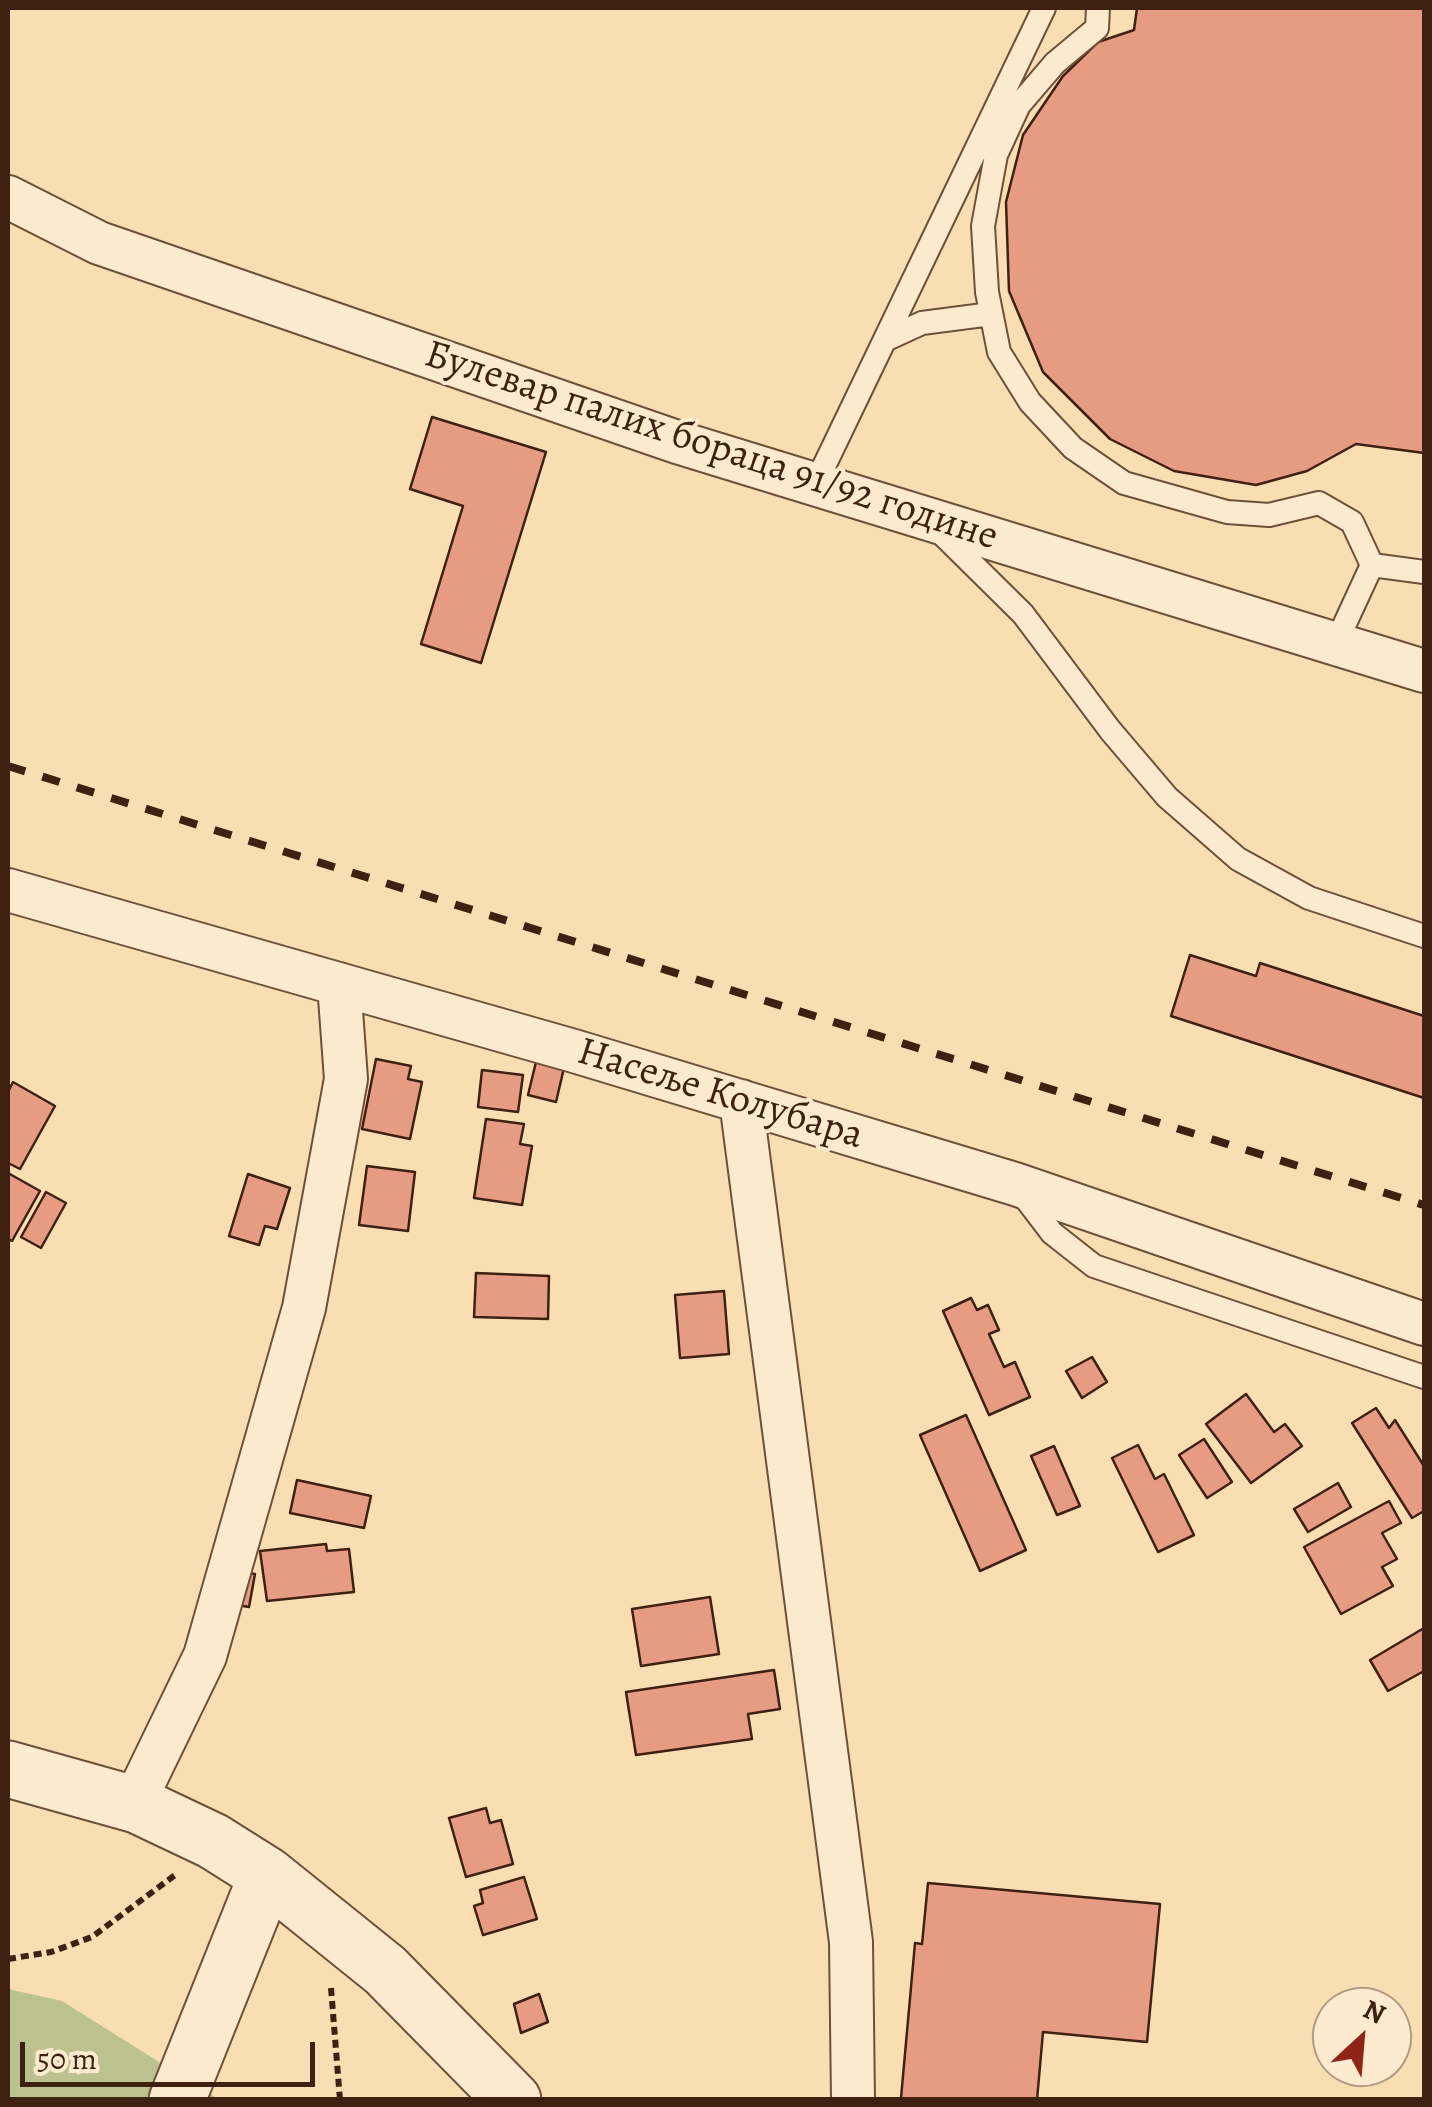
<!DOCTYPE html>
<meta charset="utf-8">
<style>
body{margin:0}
#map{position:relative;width:1432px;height:2107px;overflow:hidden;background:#fadeb3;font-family:Alegreya,serif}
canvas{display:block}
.frame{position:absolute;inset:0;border:10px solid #3e2110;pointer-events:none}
.north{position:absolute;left:1312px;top:1987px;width:100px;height:100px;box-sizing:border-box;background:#fceace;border:2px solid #b09a82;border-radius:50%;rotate:26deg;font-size:28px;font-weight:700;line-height:40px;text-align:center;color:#3e2110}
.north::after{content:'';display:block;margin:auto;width:35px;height:45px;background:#8f2418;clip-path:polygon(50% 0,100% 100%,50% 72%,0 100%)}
.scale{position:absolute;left:20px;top:2042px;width:295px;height:45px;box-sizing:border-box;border:5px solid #3e2110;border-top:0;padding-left:12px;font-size:30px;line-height:35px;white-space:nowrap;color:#3e2110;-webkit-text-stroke:8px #fceace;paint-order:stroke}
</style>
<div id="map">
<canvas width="1432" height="2107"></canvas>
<div class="frame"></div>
<div class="north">N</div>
<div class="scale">50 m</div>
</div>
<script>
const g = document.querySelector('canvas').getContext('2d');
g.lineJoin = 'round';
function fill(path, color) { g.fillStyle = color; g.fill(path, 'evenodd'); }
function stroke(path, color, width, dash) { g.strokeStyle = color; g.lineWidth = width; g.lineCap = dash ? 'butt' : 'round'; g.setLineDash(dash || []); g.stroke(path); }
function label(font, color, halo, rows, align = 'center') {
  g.font = font + ' Alegreya,serif'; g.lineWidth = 8; g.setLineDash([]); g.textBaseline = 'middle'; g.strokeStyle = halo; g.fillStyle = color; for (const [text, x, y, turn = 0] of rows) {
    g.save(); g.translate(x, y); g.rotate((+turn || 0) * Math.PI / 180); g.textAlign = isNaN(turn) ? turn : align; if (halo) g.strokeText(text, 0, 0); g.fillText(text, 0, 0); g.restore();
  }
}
const green = new Path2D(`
 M8,1989L62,2001L218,2099L8,2100Z`);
const building = new Path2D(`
 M1137,8H1424V453L1356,444L1307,471L1256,485L1174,471L1110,439L1043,372L1009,291L1006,202L1023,135L1063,76L1098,42L1134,30Z
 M432,417L546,452L481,663L421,644L463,506L410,489Z
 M1190,955L1256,976L1260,963L1424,1016V1098L1171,1016Z
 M376,1059L411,1066L408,1079L422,1082L410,1139L362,1129Z
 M536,1062L564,1068L556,1102L528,1095Z
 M482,1070L523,1075L518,1112L478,1107Z
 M13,1082L55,1106L20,1169L8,1163V1092Z
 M486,1119L524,1124L520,1144L532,1146L522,1205L474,1198Z
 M367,1166L415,1172L408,1231L359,1225Z
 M8,1173L40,1191L12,1241L8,1239Z
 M248,1174L290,1188L277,1229L265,1226L259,1245L229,1236Z
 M46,1192L66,1203L41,1248L21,1237Z
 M476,1273L549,1276L548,1319L474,1317Z
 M724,1291L729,1354L680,1358L675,1295Z
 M971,1298L977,1310L988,1305L999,1330L989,1334L1004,1367L1015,1362L1030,1397L989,1415L943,1311Z
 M1092,1357L1107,1382L1082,1398L1066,1371Z
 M1246,1394L1274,1432L1285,1424L1302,1446L1251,1483L1206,1424Z
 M1376,1408L1389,1428L1395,1420L1424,1466V1511L1412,1518L1352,1423Z
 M966,1415L1026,1550L980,1571L920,1435Z
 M1204,1439L1232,1482L1207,1498L1179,1455Z
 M1138,1445L1155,1479L1164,1474L1194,1535L1158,1552L1112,1458Z
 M1054,1446L1080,1506L1057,1515L1031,1456Z
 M297,1480L371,1496L364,1528L290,1513Z
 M1338,1483L1351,1507L1308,1532L1294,1509Z
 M1389,1501L1401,1523L1382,1533L1397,1559L1382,1567L1393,1586L1341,1614L1304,1547Z
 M326,1544L327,1551L349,1549L354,1592L267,1601L260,1551Z
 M237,1571L255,1574L249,1607L231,1604Z
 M710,1597L719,1654L641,1666L632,1609Z
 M1424,1628V1671L1388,1691L1370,1660Z
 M774,1670L780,1709L748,1714L752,1739L636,1755L626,1692Z
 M486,1808L490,1823L501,1820L513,1864L466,1877L449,1818Z
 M524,1877L537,1919L483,1935L474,1906L483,1903L480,1890Z
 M928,1883L1160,1904L1147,2042L1043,2032L1037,2100L901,2098L915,1943L922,1944Z
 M539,1994L548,2022L521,2033L514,2004Z`);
const path = new Path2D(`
 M8,1959L51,1952L92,1937L175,1875
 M331,1988L340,2100`);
const service = new Path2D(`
 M1098,8L1097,28L1055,63L1019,105L996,155L983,226L987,292L999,352L1030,402L1073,448L1124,483L1227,512L1269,515L1319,503L1352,522L1372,565
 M885,340L922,323L991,314
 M815,485L1044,8
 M940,532L1023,614L1110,730L1167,797L1238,859L1309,898L1424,936
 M1336,643L1372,565L1424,572
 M1020,1191L1052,1233L1094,1266L1424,1377`);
const minor = new Path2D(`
 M8,197L99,243L677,442L1424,671
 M8,890L574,1051L1015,1184L1424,1324
 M741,1101L851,1942L853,2100
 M137,1805L144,1782L205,1656L304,1308L346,1079L339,984`);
const tertiary = new Path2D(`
 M8,1769L137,1805L213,1841L267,1875L385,1970L513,2100
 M177,2100L267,1875`);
const rail = new Path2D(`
 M8,766L1424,1205`);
const streetNames = [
 ["Булевар палих бораца 91/92 године",711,447,18],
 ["Насеље Колубара",720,1095,17]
];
fill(green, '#bbc28f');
fill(building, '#e69c83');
stroke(building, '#3e2110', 2.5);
stroke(service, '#6d5039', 26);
stroke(minor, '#6d5039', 46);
stroke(tertiary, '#6d5039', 59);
stroke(path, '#3e2110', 6, [8, 5]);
stroke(service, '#fceace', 22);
stroke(minor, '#fceace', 42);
stroke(tertiary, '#fceace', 55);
stroke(rail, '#3e2110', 8, [18, 18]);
label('40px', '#3e2110', '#fceace', streetNames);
</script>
